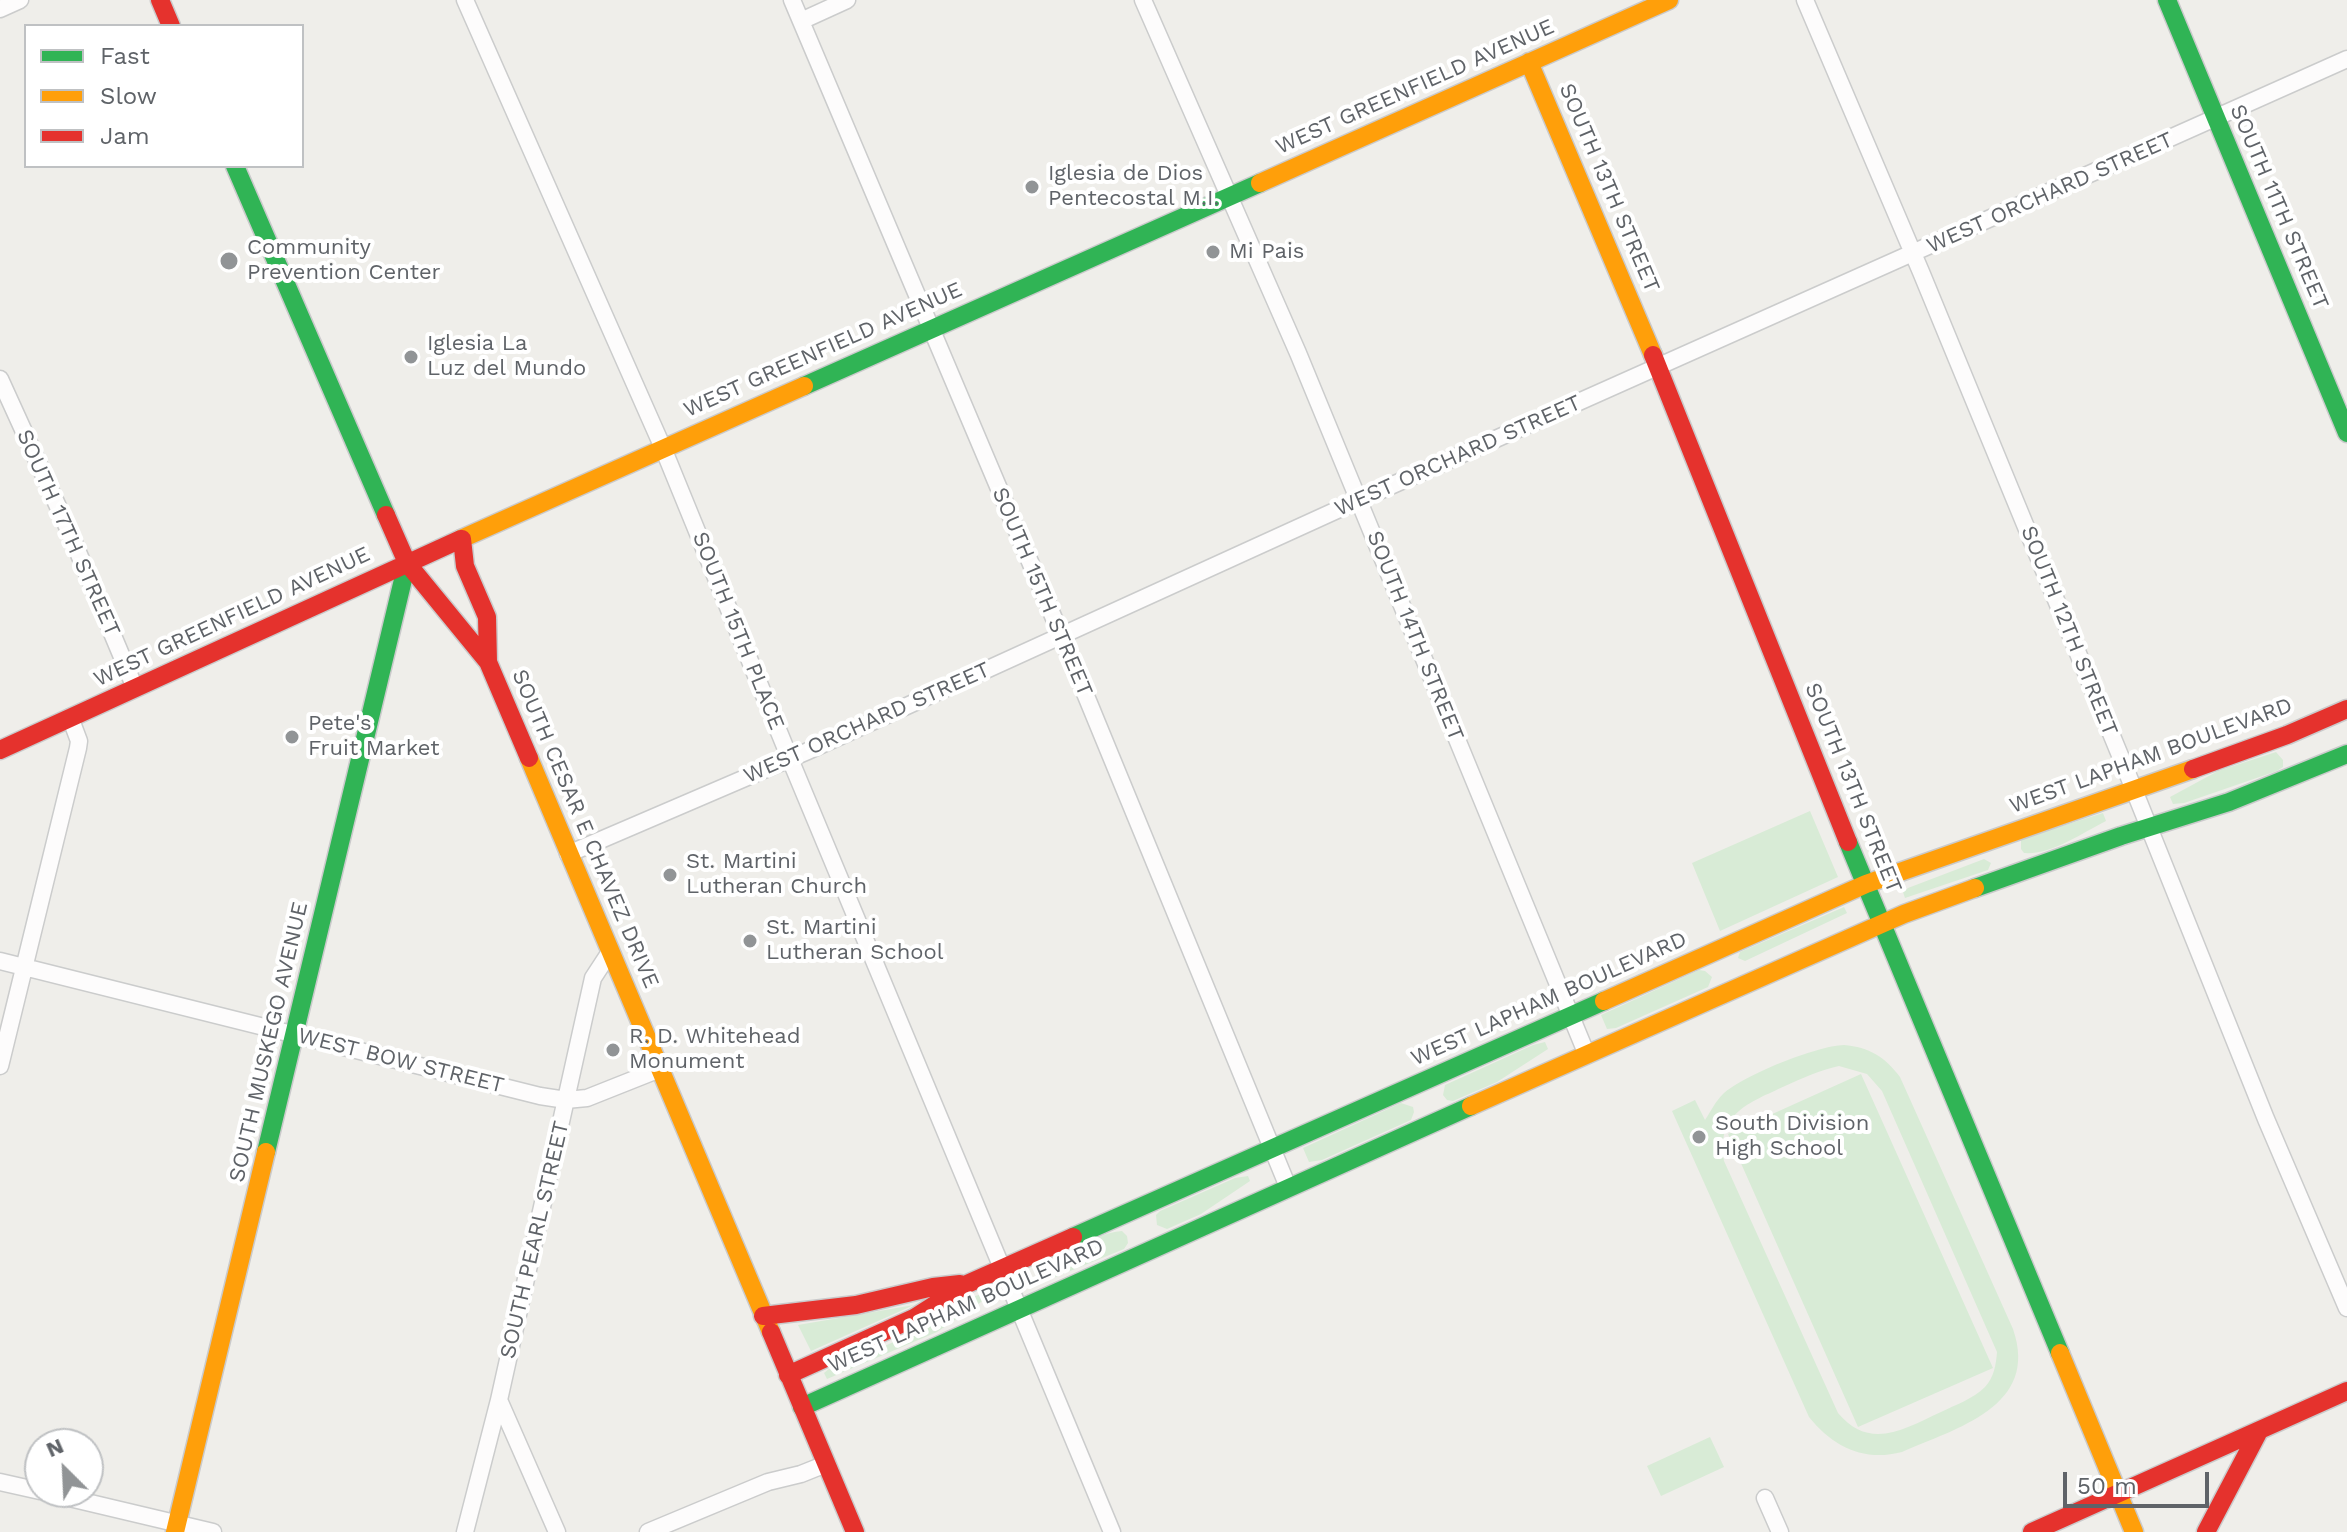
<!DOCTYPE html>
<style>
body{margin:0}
#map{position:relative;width:2347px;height:1532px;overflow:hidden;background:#efeeea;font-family:"Work Sans",sans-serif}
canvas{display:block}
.legend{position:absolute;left:24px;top:24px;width:280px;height:144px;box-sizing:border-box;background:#fff;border:2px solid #bfc1c3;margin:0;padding:10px 14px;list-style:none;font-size:24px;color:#5f6368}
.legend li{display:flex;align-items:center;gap:16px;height:40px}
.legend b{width:40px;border:2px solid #bfc1c3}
.north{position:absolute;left:24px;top:1428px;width:80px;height:80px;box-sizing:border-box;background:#fff;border:2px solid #bfc1c3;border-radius:50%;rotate:336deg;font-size:22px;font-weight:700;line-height:32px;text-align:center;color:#5f6368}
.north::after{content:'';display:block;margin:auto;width:28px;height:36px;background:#919496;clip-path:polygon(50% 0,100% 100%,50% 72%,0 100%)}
.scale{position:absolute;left:2063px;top:1472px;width:146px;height:36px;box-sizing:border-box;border:4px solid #5f6368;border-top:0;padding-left:10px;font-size:24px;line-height:28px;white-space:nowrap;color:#5f6368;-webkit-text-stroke:6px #fff;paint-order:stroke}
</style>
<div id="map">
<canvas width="2347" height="1532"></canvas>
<ul class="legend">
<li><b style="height:10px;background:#30b455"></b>Fast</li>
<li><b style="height:10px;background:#ff9f0a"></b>Slow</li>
<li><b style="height:10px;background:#e5322d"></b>Jam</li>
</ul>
<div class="north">N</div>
<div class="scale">50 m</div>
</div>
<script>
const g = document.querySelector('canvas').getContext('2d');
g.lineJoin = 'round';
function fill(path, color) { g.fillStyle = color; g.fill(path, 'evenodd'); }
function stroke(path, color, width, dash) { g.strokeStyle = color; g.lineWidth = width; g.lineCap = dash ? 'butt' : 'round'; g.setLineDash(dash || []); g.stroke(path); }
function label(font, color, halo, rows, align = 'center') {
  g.font = font + ' "Work Sans",sans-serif'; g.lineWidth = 8; g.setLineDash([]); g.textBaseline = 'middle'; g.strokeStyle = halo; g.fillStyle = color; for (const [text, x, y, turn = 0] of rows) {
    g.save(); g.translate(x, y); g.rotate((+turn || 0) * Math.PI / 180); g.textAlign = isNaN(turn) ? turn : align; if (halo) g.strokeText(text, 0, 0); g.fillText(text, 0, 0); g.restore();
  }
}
const green = new Path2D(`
 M2276,752L2283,760V767L2277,771L2184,803L2173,804L2170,797L2218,771Z
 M1810,811L1838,877L1720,931L1692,863Z
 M2103,813L2106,821C2082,833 2052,855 2024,853L2021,849V839Z
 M1984,859L1991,863L1988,870L1905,898L1903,892L1908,888Z
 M1844,907L1847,913L1745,961L1738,958L1740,952Z
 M1699,970L1705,971L1712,977L1708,987L1616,1028L1607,1029L1601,1015Z
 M1545,1042L1548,1049L1497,1082L1453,1101L1447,1100L1443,1095L1445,1085L1533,1045Z
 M1844,1045C1869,1047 1885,1057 1900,1077L2013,1329C2040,1407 1956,1428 1902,1452C1864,1462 1833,1447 1809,1417L1672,1111L1695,1100L1705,1120C1711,1111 1715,1102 1723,1094C1744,1075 1816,1046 1844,1045ZM1839,1066L1867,1074L1882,1091L1997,1352C1996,1365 1994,1377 1985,1387C1973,1399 1955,1405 1941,1412C1904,1429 1870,1451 1838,1413L1724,1161C1716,1113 1749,1103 1785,1086C1803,1078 1820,1070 1839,1066Z
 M1861,1074L1993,1368L1858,1427L1728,1134Z
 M1401,1103L1413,1107L1414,1112L1411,1120L1322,1160L1309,1162L1303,1148Z
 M1248,1176L1250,1181L1201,1214L1167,1229L1157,1225L1156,1215L1160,1211L1235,1178Z
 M1122,1231L1127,1236L1128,1243L1124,1249L1036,1285L1034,1279C1059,1262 1090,1233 1122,1231Z
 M985,1294L987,1298L937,1332L827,1379L824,1373L830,1368C861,1355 895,1344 924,1326C947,1312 956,1298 985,1294Z
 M914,1305L811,1351L798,1325Z
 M1710,1437L1724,1467L1661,1496L1647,1466Z`);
const street = new Path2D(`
 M465,0L663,448L790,759L1112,1532
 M792,0L1061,635L1288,1187
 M1143,0L1298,353L1587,1055
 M1805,0L1921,272L2124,765L2266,1119L2347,1308
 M0,9L20,0
 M801,21L847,0
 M0,379L70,533L135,688
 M568,854L808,751L1359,500L2347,59
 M0,961L540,1096L566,1100L587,1098L660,1069
 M0,1066L78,748L79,741L70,717
 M499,1400L557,1532
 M0,1482L40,1491
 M44,1492L213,1532
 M1765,1498L1780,1532
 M465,1532L499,1400L593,978L610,952
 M648,1532L768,1482L801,1474L826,1464`);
const fast = new Path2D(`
 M2167,0L2347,433
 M235,166L386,515
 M804,386L1260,183
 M1848,842L2060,1353
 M1975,888L2121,836L2229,802L2347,754
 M266,1152L407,563
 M1073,1237L1604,1001
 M802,1407L1471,1106`);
const slow = new Path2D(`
 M1529,62L1653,355
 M1260,183L1669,0
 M461,539L804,386
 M529,758L771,1332
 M1604,1001L1866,884L2193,769
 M1471,1106L1904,914L1975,888
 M2060,1353L2134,1532
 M175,1532L266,1152`);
const jam = new Path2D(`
 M160,0L171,26
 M1653,355L1848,842
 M386,515L407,563L488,662L529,758
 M462,539L465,566L487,617L488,662
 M0,750L461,539
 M2193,769L2287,735L2347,709
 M763,1316L856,1305L933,1287L960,1284
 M771,1332L855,1532
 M788,1375L914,1318L967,1284L1073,1237
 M2032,1532L2347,1391
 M2206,1532L2259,1431`);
const markers = [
 [1032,187,8,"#919496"],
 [1213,252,8,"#919496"],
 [229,261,10,"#919496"],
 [411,357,8,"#919496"],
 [292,737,8,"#919496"],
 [670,875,8,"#919496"],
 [750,941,8,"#919496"],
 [613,1050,8,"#919496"],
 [1699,1137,8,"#919496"]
];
const streetNames = [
 ["WEST GREENFIELD AVENUE",1415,87,-24],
 ["SOUTH 13TH STREET",1609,188,67],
 ["WEST ORCHARD STREET",2050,193,-24],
 ["SOUTH 11TH STREET",2279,207,67],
 ["WEST GREENFIELD AVENUE",823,350,-24],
 ["WEST ORCHARD STREET",1458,456,-24],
 ["SOUTH 17TH STREET",68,533,66],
 ["SOUTH 15TH STREET",1042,592,67],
 ["WEST GREENFIELD AVENUE",232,617,-25],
 ["SOUTH 15TH PLACE",738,631,68],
 ["SOUTH 12TH STREET",2069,631,68],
 ["SOUTH 14TH STREET",1415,636,68],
 ["WEST ORCHARD STREET",867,723,-24],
 ["WEST LAPHAM BOULEVARD",2151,756,-20],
 ["SOUTH 13TH STREET",1853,788,68],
 ["SOUTH CESAR E CHAVEZ DRIVE",585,829,67],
 ["WEST LAPHAM BOULEVARD",1549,999,-24],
 ["SOUTH MUSKEGO AVENUE",269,1042,-77],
 ["WEST BOW STREET",401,1061,14],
 ["SOUTH PEARL STREET",535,1240,-77],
 ["WEST LAPHAM BOULEVARD",966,1306,-24]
];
const poiNames = [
 ["Iglesia de Dios",1048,174],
 ["Pentecostal M.I.",1048,199],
 ["Community",247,248],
 ["Prevention Center",247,273],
 ["Mi Pais",1229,252],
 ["Iglesia La",427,344],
 ["Luz del Mundo",427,369],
 ["Pete's",308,724],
 ["Fruit Market",308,749],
 ["St. Martini",686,862],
 ["Lutheran Church",686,887],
 ["St. Martini",766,928],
 ["Lutheran School",766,953],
 ["R. D. Whitehead",629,1037],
 ["Monument",629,1062],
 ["South Division",1715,1124],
 ["High School",1715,1149]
];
fill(green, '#d8ebd6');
stroke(street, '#cbcccc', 19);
stroke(fast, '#cacacb', 21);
stroke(slow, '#cacacb', 21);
stroke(jam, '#cacacb', 21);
stroke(street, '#fdfcfc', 16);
stroke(fast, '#30b455', 18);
stroke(slow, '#ff9f0a', 18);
stroke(jam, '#e5322d', 18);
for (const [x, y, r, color] of markers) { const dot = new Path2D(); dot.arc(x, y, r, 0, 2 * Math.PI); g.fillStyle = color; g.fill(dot); stroke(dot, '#fff', 3); }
label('22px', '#5f6368', '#fff', streetNames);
label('22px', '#5f6368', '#fff', poiNames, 'left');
</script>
